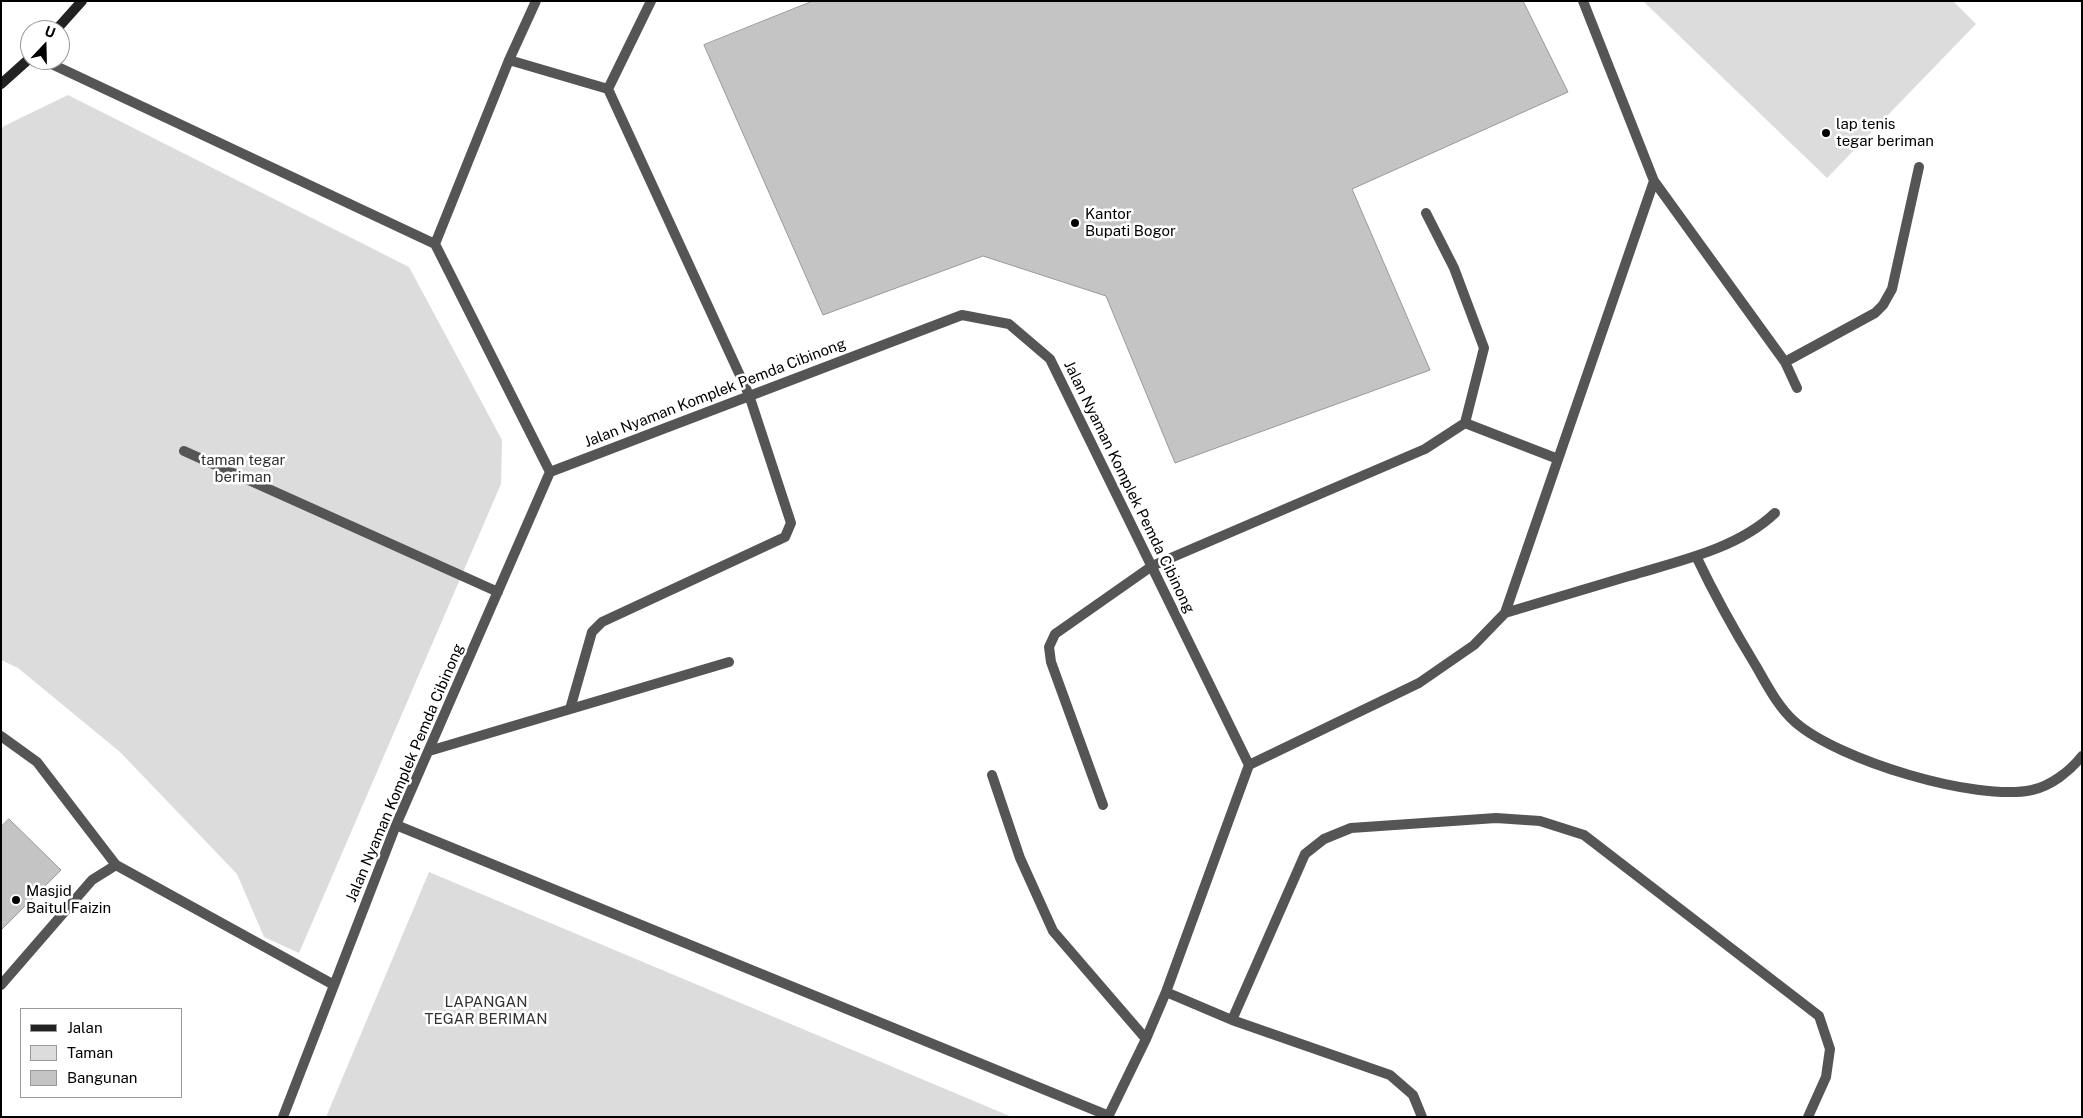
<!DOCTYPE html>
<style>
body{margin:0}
#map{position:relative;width:2083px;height:1118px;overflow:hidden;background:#fff;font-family:"Public Sans",sans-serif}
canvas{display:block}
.frame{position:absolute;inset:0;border:2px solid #000;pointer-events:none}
.legend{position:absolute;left:20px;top:1008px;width:162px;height:90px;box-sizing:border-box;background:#fff;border:1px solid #999;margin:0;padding:6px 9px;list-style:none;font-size:15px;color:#000}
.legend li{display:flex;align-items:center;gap:10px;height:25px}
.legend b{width:25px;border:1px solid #999}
.north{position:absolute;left:20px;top:20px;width:50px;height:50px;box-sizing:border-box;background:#fff;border:1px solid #999;border-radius:50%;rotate:21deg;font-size:14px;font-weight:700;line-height:20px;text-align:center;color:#000}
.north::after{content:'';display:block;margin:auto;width:18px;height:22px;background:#000;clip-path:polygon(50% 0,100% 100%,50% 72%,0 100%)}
</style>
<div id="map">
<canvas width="2083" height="1118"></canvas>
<div class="frame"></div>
<ul class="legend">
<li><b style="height:6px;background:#222"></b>Jalan</li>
<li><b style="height:14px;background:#dcdcdc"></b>Taman</li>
<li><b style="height:14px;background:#c4c4c4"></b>Bangunan</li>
</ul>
<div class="north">U</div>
</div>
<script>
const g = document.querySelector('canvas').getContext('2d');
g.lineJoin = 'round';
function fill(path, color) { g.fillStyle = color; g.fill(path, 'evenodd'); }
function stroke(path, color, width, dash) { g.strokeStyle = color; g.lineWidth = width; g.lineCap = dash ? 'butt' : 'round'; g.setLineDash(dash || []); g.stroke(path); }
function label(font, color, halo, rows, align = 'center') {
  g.font = font + ' "Public Sans",sans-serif'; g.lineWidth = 5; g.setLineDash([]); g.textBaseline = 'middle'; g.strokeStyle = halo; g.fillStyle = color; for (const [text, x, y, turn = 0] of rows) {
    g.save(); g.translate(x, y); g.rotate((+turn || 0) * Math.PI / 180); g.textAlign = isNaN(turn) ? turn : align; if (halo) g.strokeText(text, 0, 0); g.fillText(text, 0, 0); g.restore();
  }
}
const green = new Path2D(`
 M1643,1H1953L1976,24L1827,178Z
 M68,95L409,267L502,440L501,484L299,953L264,937L237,874L120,752L18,668L1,660V129L4,126Z
 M429,872L1012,1117H326Z`);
const building = new Path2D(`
 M813,1H1523L1568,92L1352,189L1430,370L1175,463L1106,296L983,256L823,315L704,45Z
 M9,819L61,870L1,930V827Z`);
const lane = new Path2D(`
 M536,1L509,60L435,244L550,472
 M1583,1L1654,181L1785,362L1797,388
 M43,60L435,244
 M509,60L608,89
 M1785,362L1875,313L1883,305L1892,289L1919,167
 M1465,423L1558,459
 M184,451L498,592
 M1696,556C1714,594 1734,630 1756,666C1767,685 1778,707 1795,722C1838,760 1976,802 2032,790C2051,786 2070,771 2082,756
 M1505,613C1546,601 1588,588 1629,576C1679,561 1737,549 1775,513
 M570,709L592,632L602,622L785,537L791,523L749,395L608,89L651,1
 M1,736L37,762L116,865
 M429,751L729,662
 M992,775L1020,858L1053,931L1146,1039
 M1103,805L1051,662L1049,647L1055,634L1152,566L1425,449L1465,423L1484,348L1454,268L1426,213
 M396,825L1109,1116
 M1,985L92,880L116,865L334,985
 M1166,992L1232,1020L1390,1075L1413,1095L1422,1117
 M1232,1020L1305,854L1324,839L1351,828L1496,818L1540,821L1584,835L1819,1016L1830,1049L1826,1077L1808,1117
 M283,1117L396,825L550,472L962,315L1009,324L1050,359L1249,765
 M1108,1117L1146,1039L1166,992L1249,765L1419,683L1474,645L1505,613L1654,181`);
const secondary = new Path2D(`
 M56,30L82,1
 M1,84L30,58`);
const markers = [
 [1826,133,5,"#000"],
 [1075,223,5,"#000"],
 [16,900,5,"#000"]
];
const poiNames = [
 ["lap tenis",1836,124],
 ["tegar beriman",1836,141],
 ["Kantor",1085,214],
 ["Bupati Bogor",1085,231],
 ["Masjid",26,891],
 ["Baitul Faizin",26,908]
];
const streetNames = [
 ["Jalan Nyaman Komplek Pemda Cibinong",715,393,-21],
 ["Jalan Nyaman Komplek Pemda Cibinong",1129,487,64],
 ["Jalan Nyaman Komplek Pemda Cibinong",405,773,-67]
];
const parkNames = [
 ["taman tegar",243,460],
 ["beriman",243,477],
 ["LAPANGAN",486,1002],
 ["TEGAR BERIMAN",486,1019]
];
fill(green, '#dcdcdc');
fill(building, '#c4c4c4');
stroke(building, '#999', 1);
stroke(lane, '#555', 10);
stroke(secondary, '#222', 10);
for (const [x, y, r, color] of markers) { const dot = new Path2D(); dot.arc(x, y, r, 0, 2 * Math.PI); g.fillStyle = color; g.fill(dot); stroke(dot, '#fff', 2); }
label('15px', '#000', '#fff', poiNames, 'left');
label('15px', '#000', '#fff', streetNames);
label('15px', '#333', '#fff', parkNames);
</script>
